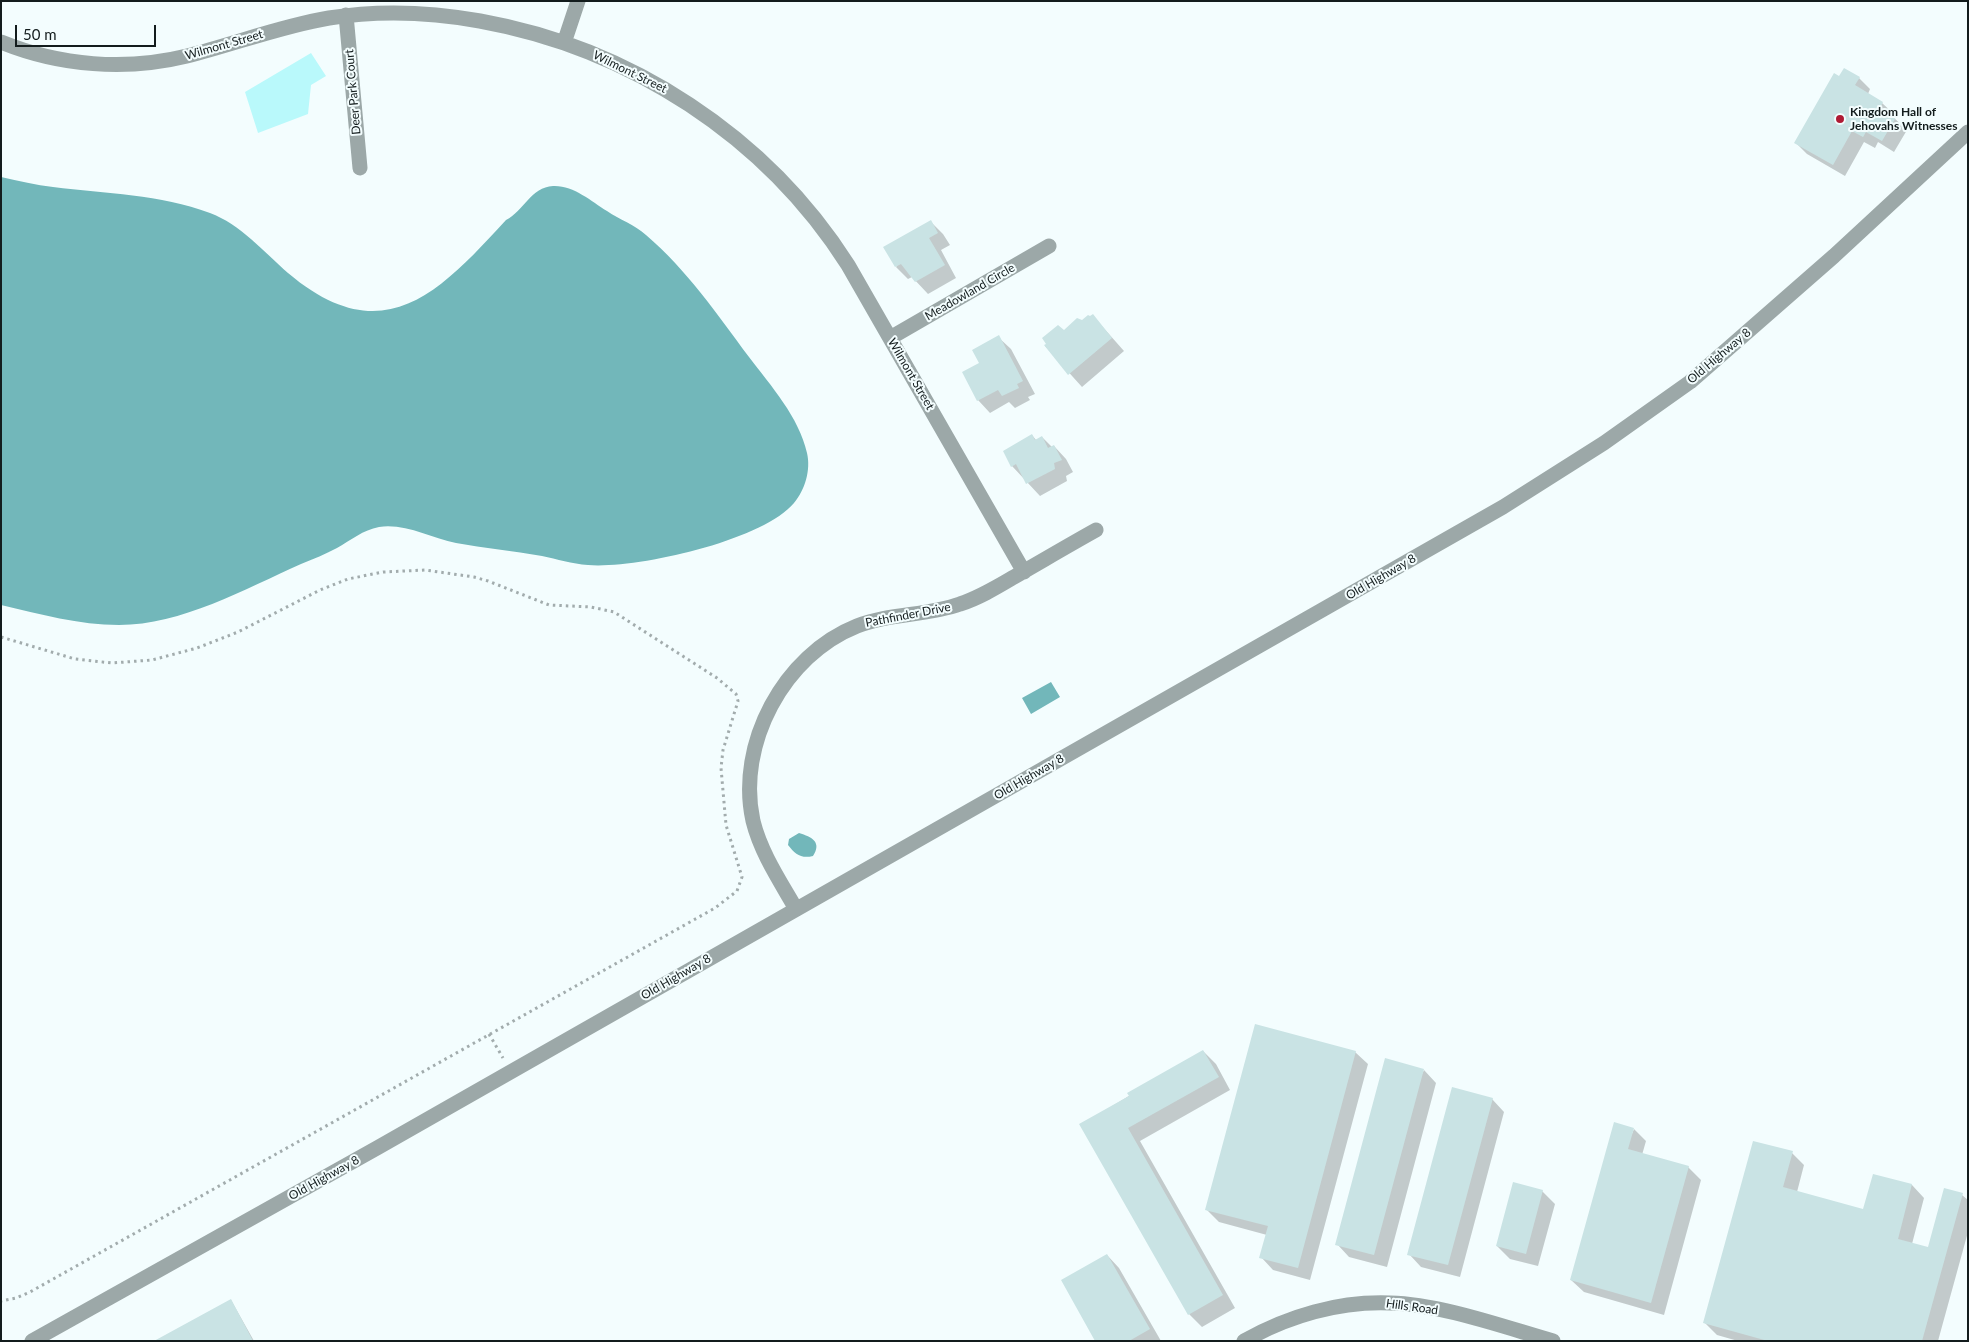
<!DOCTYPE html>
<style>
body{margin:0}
#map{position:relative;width:1969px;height:1342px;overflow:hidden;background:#f3fdfe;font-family:Lato,sans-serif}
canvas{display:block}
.frame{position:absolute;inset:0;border:2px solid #131c1d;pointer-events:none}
.scale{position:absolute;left:15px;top:25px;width:141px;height:22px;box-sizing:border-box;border:2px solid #131c1d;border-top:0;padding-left:6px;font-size:15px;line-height:18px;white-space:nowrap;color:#131c1d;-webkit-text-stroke:4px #f3fdfe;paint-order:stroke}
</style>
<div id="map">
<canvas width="1969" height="1342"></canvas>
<div class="frame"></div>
<div class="scale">50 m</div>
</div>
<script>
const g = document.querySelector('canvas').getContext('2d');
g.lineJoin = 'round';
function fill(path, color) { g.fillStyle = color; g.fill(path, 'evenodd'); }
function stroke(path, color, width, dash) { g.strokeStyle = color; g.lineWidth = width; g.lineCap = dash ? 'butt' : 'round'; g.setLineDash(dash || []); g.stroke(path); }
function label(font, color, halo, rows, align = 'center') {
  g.font = font + ' Lato,sans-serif'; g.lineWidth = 4; g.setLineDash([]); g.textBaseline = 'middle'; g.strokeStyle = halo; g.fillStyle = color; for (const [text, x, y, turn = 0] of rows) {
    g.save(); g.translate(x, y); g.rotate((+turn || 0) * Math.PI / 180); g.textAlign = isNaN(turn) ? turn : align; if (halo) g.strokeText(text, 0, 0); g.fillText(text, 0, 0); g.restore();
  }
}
const green = new Path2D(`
 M311,53L326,76L311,85L308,114L258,133L245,92Z`);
const water = new Path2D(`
 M1,177C19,181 36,185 53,187C106,194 160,194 210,213C240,224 264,252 288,273C383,353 439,293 506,220C524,211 531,187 553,186C573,185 591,201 607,211C620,220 634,224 646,235C687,270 717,314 749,357C771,386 799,417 807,453C811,470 805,490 794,503C762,541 636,569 588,565C572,564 557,559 542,556C513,551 484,548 456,543C431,538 405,523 379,527C363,530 351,540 337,548C326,554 313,559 301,564C245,589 181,625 119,625C79,625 40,614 1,605Z
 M1051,682L1060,697L1031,714L1022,698Z
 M799,833C812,837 822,842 813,856C801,859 795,854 788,845L789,839Z`);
const shadow = new Path2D(`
 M1839,78H1859L1870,89L1868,94L1882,103L1894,114L1893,117L1907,130L1894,152L1878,142L1875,148L1864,142L1845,176L1807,154L1796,143Z
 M931,222L943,234L950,245L941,250L956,278L928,294L912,277L908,279L896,267Z
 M1093,316L1124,351L1082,387L1045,346L1064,331Z
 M998,337L1011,349L1035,394L1028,397L1030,400L1015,408L1009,402L990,413L978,400L980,364Z
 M1032,435L1036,440L1042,437L1052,447L1054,446L1066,459L1073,472L1066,476L1067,481L1040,496L1012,466Z
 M1203,1051L1216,1064L1230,1090L1140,1141L1235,1308L1202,1327L1189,1314L1081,1125Z
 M1355,1052L1368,1064L1310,1280L1273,1270L1261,1257L1267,1235L1219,1222L1206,1209Z
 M1424,1070L1436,1083L1387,1267L1349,1257L1337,1244Z
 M1492,1099L1504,1112L1460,1277L1421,1267L1409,1254Z
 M1634,1129L1646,1141L1642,1155L1688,1167L1701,1180L1664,1315L1584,1292L1571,1280Z
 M1792,1153L1804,1165L1797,1192L1864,1211L1874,1175L1912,1185L1924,1198L1912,1244L1929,1248L1962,1195L1968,1200V1232L1938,1341H1738L1717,1335L1704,1322Z
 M1542,1191L1555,1204L1538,1266L1510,1259L1497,1246Z
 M1107,1255L1119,1268L1161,1341H1097Z
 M231,1300L254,1341H156Z`);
const building = new Path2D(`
 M1844,68L1860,77L1855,85L1883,102L1880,108L1896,117L1882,141L1866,132L1863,137L1852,131L1833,165L1794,143L1834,73L1839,76Z
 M931,220L938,233L929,238L945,265L915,282L901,264L895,267L883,247Z
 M1093,314L1112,338L1068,375L1044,345L1046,344L1042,338L1058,325L1064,330L1077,318L1082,320L1088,315L1090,316Z
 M999,335L1023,381L1017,384L1019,388L1002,396L998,390L977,401L962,372L979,363L972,350Z
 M1032,434L1035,440L1042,436L1048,448L1054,445L1062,460L1054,463L1055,469L1026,484L1016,464L1011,467L1003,451Z
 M1255,1024L1356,1051L1298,1268L1259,1258L1268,1226L1205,1210Z
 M1203,1050L1219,1077L1128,1128L1223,1295L1188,1315L1079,1124L1129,1096L1127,1093Z
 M1385,1058L1424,1069L1374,1255L1335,1245Z
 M1452,1087L1493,1098L1448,1265L1407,1255Z
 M1614,1122L1634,1128L1628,1149L1689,1166L1651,1303L1570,1280Z
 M1753,1141L1793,1151L1783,1187L1863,1209L1873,1174L1912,1184L1898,1239L1928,1247L1944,1188L1963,1193L1922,1341H1768L1703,1323Z
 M1513,1182L1543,1190L1526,1254L1496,1246Z
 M1107,1254L1150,1329L1129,1341H1095L1061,1280Z
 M231,1299L253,1341H154Z`);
const path = new Path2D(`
 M1,637L75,659L112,663L152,660L197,648L238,632L320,590L348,579L383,572L425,570L474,577L488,581L549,605L591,607L614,612L717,678L736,694L738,701L723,750L721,768L726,825L742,877L737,891L715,908L30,1292L16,1298L1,1301
 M489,1034L503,1058`);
const street = new Path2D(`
 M346,15L360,168
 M1,42C60,66 126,71 187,56C235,44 281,26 329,18C379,10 430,12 480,21C630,48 766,136 848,265L1024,572
 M564,43L578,1
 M890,338L1049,246
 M796,909C780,881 761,853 753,821C736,744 784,655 857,626C890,613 927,616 960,604C979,598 997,587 1014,577C1042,561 1069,545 1096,530
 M32,1341L377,1148L1503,507L1604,443L1690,382L1834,256L1968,132
 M1244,1341C1288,1316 1339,1301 1390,1303C1440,1304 1504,1327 1553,1341`);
const markers = [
 [1840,119,5,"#af1b35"]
];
const streetNames = [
 ["Wilmont Street",224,45,-16],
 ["Wilmont Street",630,72,26],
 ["Deer Park Court",353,92,-95],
 ["Meadowland Circle",970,292,-30],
 ["Old Highway 8",1719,356,-40],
 ["Wilmont Street",911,374,60],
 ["Old Highway 8",1381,577,-30],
 ["Pathfinder Drive",908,615,-11],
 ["Old Highway 8",1029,777,-30],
 ["Old Highway 8",676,977,-30],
 ["Old Highway 8",324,1178,-29],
 ["Hills Road",1412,1307,8]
];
const poiNames = [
 ["Kingdom Hall of",1850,112],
 ["Jehovahs Witnesses",1850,126]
];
fill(green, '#b9f9fb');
fill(water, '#72b7ba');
fill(shadow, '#0003');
fill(building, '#c9e3e4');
stroke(path, '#a2acad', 3, [2.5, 4]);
stroke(street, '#9ca8a8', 15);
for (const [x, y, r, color] of markers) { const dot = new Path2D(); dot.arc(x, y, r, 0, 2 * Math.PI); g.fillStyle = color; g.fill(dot); stroke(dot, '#f3fdfe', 2); }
label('12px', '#131c1d', '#f3fdfe', streetNames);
label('bold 12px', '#131c1d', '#f3fdfe', poiNames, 'left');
</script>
